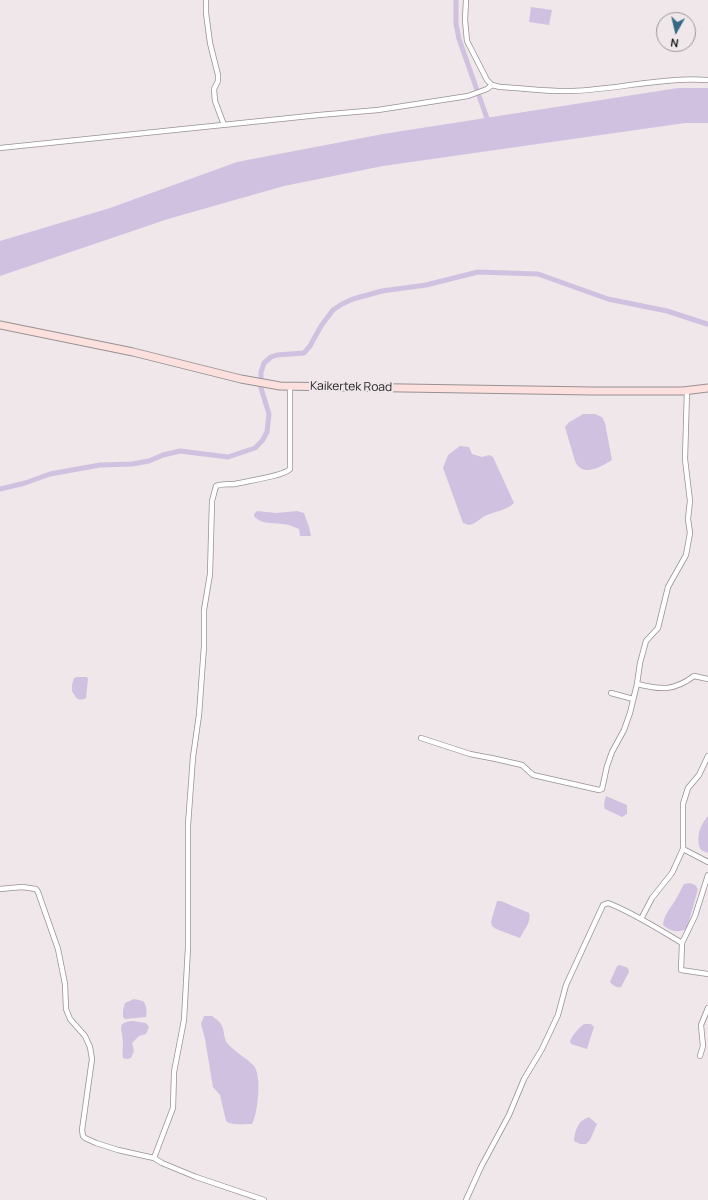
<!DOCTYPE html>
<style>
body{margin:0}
#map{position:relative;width:708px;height:1200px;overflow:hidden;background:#efe7e9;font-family:Manrope,sans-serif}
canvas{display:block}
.north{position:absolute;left:656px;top:12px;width:40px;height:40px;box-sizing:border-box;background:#efe7e9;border:1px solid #9a9596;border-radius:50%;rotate:188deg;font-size:11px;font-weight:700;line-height:16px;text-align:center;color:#1b191a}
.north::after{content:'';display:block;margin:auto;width:14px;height:18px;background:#356986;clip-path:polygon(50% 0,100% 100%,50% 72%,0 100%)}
</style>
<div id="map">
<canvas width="708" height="1200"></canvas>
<div class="north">N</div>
</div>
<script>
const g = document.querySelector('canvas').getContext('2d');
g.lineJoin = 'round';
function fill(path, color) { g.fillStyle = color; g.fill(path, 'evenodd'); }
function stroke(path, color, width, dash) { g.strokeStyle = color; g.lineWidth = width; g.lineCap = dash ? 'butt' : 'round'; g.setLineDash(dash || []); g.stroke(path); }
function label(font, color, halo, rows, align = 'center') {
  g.font = font + ' Manrope,sans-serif'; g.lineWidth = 4; g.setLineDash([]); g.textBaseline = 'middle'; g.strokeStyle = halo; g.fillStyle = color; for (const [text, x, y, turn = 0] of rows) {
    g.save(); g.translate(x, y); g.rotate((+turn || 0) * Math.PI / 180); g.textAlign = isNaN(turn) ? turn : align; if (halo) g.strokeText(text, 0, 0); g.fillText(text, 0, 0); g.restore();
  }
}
const water = new Path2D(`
 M531,7L552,10L549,25L529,22Z
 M678,88H708V123H685L383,166L284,186L168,219L0,276V241L110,208L237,162L383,134Z
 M583,414H595L602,417L605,423L612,460C601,467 582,478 575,461L565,427L568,423Z
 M460,446L469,447L472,454L482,457L489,455L493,457L514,503C506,511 495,511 485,516C479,519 476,524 469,525L463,523L443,468L448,455Z
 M257,511L276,513L297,511L304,513L309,527L311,536H300L299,529C296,528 292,526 289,525C278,522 262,526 254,516V514Z
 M77,677H87L88,679L86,698C78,702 76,698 72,691V685L74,678Z
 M606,796L627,805V814L622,817L605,809C603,806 605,800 606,796Z
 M708,816V853L701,850C695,839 700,825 708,816Z
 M690,883L695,885L698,889L687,928C680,934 669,931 663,925C664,914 671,908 676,899C679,894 681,889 684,884Z
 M497,901H501L529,913C532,921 524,930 520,938L496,929L492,926L491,922Z
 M620,965L628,968L629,972L621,987C617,988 613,986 610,982L617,966Z
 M134,999L143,1001C147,1006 147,1011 146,1017L125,1019L123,1017V1010L125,1003Z
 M204,1016H212C215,1018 219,1021 221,1024C225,1030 223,1039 228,1044C236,1053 247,1058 254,1066C262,1076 258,1113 252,1124C244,1124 232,1126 226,1121L220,1095L213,1087L205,1039L201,1024Z
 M133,1021L146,1023L149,1027L146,1034L139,1036L132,1043L134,1051L131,1058L127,1059L123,1058C122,1052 123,1047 123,1041C122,1029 116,1022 133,1021Z
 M584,1024H591L594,1027L587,1049L571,1044L570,1041C573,1034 579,1028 584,1024Z
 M589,1117L597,1124L590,1140L586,1144H580L574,1141C574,1135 577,1123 583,1120C584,1119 587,1118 589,1117Z`);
const canal = new Path2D(`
 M456,0V24L459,39L489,124
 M0,489L25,483L50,474L100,465L132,464L149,461L163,455L180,451L228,457L255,448L262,441L267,432L269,414L261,388V372L264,363L271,357L277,355L304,353L310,346L321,326L333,310L342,304L353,299L382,291L426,285L478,272L538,274L608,299L667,311L707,324`);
const minor = new Path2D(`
 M206,0V13L210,43L218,75V81L214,89L215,101L224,125
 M466,0L465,20L467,41L487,80L492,85L500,87C524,88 549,92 573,91C618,89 663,77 708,80
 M0,148L319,115L378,110L468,96L487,89L492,85
 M687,390L685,459L690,501L688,519L690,533L686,555L668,587L658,628L646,641L640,663L637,684C661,690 674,691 694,676L708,679
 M611,693L633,699
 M421,738L470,754L496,759L522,765L533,775L599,790L602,789L607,766L612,752L624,730L630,713L637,684
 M708,756L699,775L688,788L683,804V849L708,862
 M0,889L22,887L36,889L38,892L58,949L65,984L66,1009L70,1019L85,1036L90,1047L92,1059L82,1130L83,1136L85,1138L96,1143L118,1150L154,1158L162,1163L196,1177L264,1200
 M641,919L652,898L672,873L683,849
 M682,943L681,970L708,974
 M700,1056L703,1046L701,1025L708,1008
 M154,1158L173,1108L174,1072L184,1020L188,947V825L193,757L199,715L204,646V610L210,574L212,501L216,486C223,483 229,485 235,484C247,481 284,476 290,469V387
 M466,1200L481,1167L509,1115L524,1079L542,1049L558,1015L566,985L603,905L608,903C634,913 658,929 682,943L695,916L708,875`);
const secondary = new Path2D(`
 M0,325L133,352L241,379L280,386L591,391H683L708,388`);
const streetNames = [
 ["Kaikertek Road",351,387,1]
];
fill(water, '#d1c1e0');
stroke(canal, '#d1c1e0', 5);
stroke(minor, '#979193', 6);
stroke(secondary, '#979193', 9);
stroke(minor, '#fff', 4.5);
stroke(secondary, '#fce0de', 7);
label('12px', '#1b191a', '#efe7e9', streetNames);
</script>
